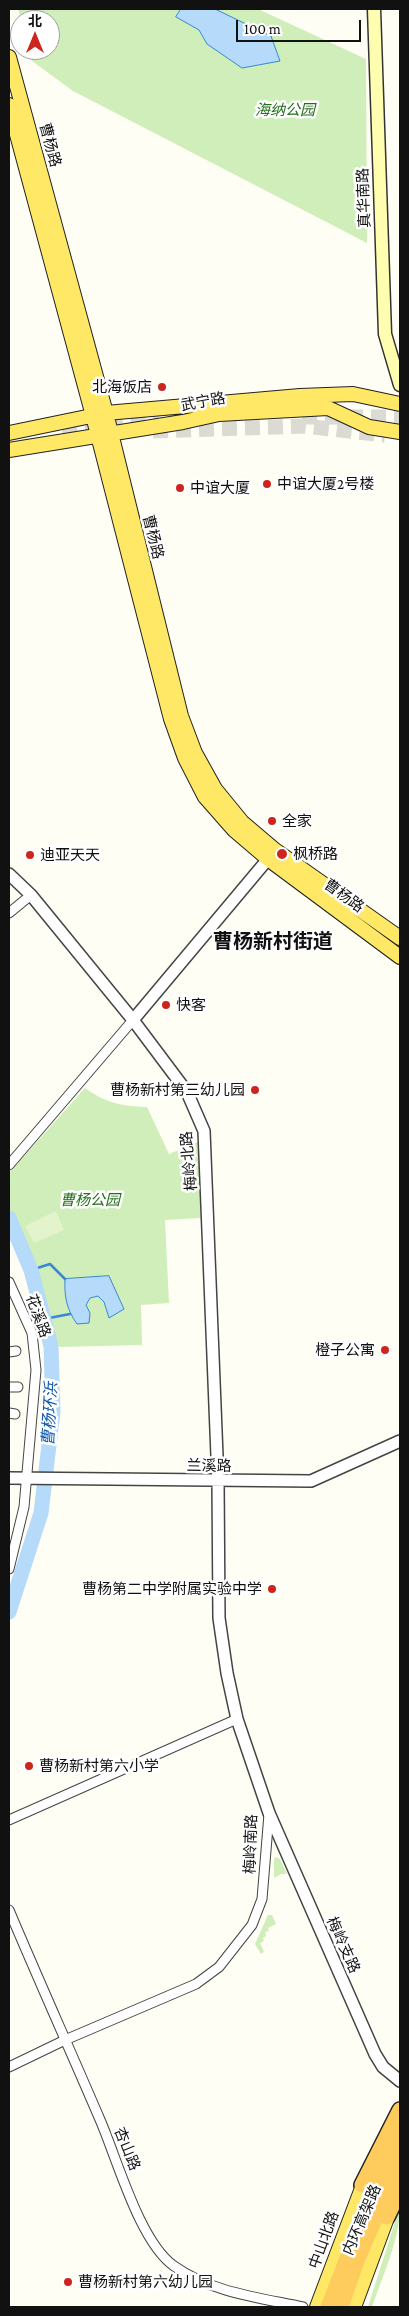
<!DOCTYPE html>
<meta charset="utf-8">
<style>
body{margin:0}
#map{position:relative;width:409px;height:2316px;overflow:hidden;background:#fffef5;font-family:"Crimson Pro","Noto Sans SC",serif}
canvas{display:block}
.frame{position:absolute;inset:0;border:10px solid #111;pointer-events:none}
.north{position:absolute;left:10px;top:10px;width:50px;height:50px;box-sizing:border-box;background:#fff;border:1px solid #a0a0a0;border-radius:50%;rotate:0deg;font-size:14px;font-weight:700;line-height:20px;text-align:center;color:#111}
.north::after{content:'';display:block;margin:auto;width:18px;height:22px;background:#cd251d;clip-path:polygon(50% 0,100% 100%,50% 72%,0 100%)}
.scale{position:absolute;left:236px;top:20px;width:125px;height:22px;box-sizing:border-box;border:2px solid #111;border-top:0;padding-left:6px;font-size:15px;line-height:18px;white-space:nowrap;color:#111;-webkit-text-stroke:4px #fff;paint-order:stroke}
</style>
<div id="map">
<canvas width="409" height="2316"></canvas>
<div class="frame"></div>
<div class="north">北</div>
<div class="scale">100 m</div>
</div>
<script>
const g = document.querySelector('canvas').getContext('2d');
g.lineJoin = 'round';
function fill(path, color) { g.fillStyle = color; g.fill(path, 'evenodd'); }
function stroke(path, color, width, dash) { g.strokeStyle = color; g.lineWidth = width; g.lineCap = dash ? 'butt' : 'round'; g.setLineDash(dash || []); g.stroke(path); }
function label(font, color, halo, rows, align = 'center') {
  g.font = font + ' "Crimson Pro","Noto Sans SC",serif'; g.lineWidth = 5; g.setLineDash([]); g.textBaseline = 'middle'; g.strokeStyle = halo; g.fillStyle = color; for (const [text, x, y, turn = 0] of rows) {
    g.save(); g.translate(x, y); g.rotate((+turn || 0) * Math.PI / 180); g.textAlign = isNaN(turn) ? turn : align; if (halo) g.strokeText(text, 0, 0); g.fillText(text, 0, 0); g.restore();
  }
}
const green = new Path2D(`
 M18,9H258L366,59L367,243L73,91L32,61L29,50H50V20H21Z
 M85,1088C106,1103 121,1106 147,1107L169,1154L198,1142L201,1218L165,1220L169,1303L141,1305L142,1345L59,1347L26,1249L9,1209V1173Z
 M276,1857L280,1859L287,1874H281L274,1878V1859Z
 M268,1915H272L276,1924L268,1928L269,1931L265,1932L266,1936L263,1938L264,1941L260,1943L264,1952L261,1954L255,1944Z
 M400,2206C400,2239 383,2275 372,2307H368Z`);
const pitch = new Path2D(`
 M56,1211L64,1230L34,1243L25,1226Z`);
const water = new Path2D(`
 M181,9H215L271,36L280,61L242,68L207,44L199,30L176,17Z
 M109,1276L124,1309L109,1318L104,1302L98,1296L90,1298L86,1305L90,1313L89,1323L77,1324C67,1310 64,1297 65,1279Z`);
const stream = new Path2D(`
 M31,1270L50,1264L65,1279
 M44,1319L70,1314`);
const river = new Path2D(`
 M9,1218L31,1270L51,1346L53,1411L41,1513L9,1612`);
const trunkTunnel = new Path2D(`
 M302,417H400
 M62,428L159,421
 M153,431L304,426L385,435`);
const minor = new Path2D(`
 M9,913L31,895
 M9,1165L133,1020
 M9,1282L32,1333L36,1370L24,1507L9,1569
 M9,1352L16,1351
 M9,1387H18
 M9,1413L15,1414
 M9,1820L237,1719
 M9,1910C39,1981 71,2052 101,2122C118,2162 140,2242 174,2266C210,2292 261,2298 303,2307
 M9,2067L65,2040L196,1984L219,1967L252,1925L262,1899L269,1814`);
const tertiary = new Path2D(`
 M9,874L31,895L133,1020L187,1092L204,1131L218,1481L219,1618L227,1673L237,1719L269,1813L375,2054L383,2067L400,2081
 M133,1020L273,853
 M9,1478L311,1481L400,1441`);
const secondary = new Path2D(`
 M374,9L385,334L400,385`);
const primary = new Path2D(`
 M9,57L106,413L181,716L195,753L215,789L242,822L275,850L400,938
 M9,105L93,416L171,719L185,758L205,797L234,830L268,859L400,957
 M9,433L106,413L300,396L353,394L400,404
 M9,450L183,422L219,414L328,408L369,427L400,432
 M317,2307L367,2175
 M354,2307L391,2207`);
const trunk = new Path2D(`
 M362,2185L400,2110
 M387,2217L400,2190
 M328,2307L374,2189L400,2135
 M341,2307L357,2261L400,2161`);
const markers = [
 [162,387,5,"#cd251d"],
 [267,484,5,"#cd251d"],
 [180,488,5,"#cd251d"],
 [272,821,5,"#cd251d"],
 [282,854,6,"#cd251d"],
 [30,855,5,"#cd251d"],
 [166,1005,5,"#cd251d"],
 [255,1090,5,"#cd251d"],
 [385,1350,5,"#cd251d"],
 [272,1589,5,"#cd251d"],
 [29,1766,5,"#cd251d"],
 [68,2282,5,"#cd251d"]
];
const parkNames = [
 ["海纳公园",285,110],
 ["曹杨公园",90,1200]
];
const streetNames = [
 ["曹杨路",50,145,75],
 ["真华南路",364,198,-92],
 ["武宁路",203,402,-10],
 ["曹杨路",153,537,76],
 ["曹杨路",344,896,36],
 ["梅岭北路",189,1161,-95],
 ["花溪路",38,1316,70],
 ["兰溪路",209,1466,1],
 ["梅岭南路",251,1844,-88],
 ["梅岭支路",343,1945,66],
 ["杏山路",127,2149,68],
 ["内环高架路",362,2220,-67],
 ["中山北路",324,2240,-70]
];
const poiNames = [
 ["北海饭店",152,387,"right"],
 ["中谊大厦2号楼",277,484],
 ["中谊大厦",190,488],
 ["全家",282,821],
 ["枫桥路",293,854],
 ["迪亚天天",40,855],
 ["快客",176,1005],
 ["曹杨新村第三幼儿园",245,1090,"right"],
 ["橙子公寓",375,1350,"right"],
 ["曹杨第二中学附属实验中学",262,1589,"right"],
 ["曹杨新村第六小学",39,1766],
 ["曹杨新村第六幼儿园",78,2282]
];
const waterNames = [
 ["曹杨环浜",50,1414,-87]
];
const districtNames = [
 ["曹杨新村街道",273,942]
];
fill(green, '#d0eeba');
fill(pitch, '#e3f4cd');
fill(water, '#b5dafa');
stroke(water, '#3788d7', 1);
stroke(stream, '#3788d7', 2.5);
stroke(river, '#b5dafa', 15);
stroke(trunkTunnel, '#dbdad3', 15, [15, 8]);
stroke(minor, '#444', 11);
stroke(tertiary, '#444', 14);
stroke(secondary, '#333', 15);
stroke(primary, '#222', 16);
stroke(trunk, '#222', 18);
stroke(minor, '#fff', 9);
stroke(tertiary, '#fff', 11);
stroke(secondary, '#fffeb0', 12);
stroke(primary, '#ffe865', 14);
stroke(trunk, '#fecc5c', 15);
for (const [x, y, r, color] of markers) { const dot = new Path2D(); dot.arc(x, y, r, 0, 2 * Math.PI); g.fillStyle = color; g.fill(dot); stroke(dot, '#fff', 2); }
label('italic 15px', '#246f1b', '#fff', parkNames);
label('15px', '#111', '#fff', streetNames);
label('15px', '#111', '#fff', poiNames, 'left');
label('italic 16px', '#0f5aae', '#fff', waterNames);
label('bold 20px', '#111', '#fff', districtNames);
</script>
